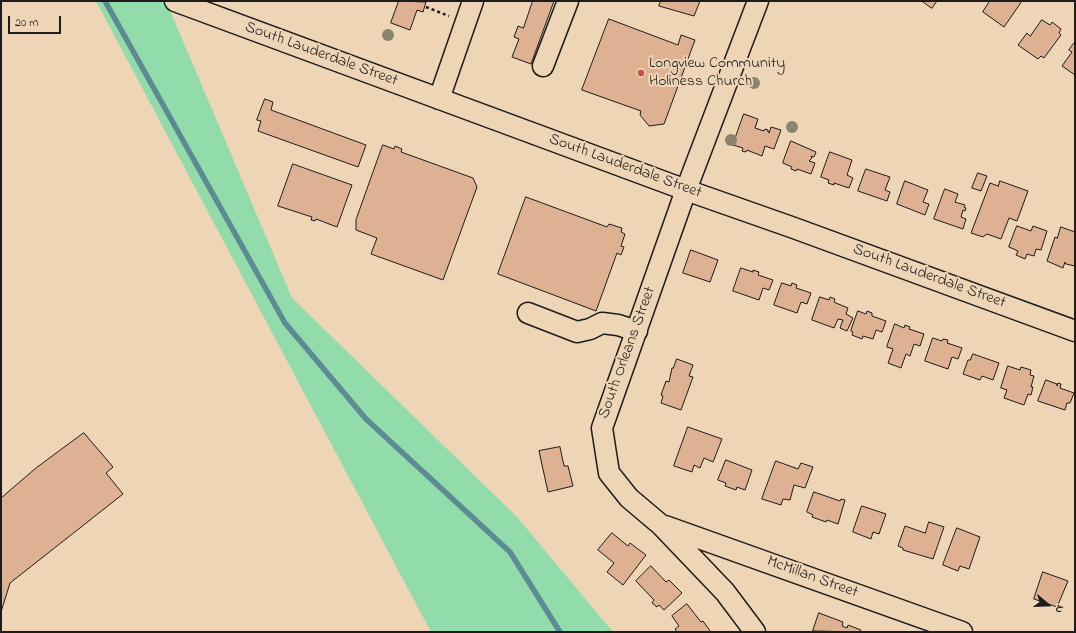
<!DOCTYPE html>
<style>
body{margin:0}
#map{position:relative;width:1076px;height:633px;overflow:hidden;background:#eed5b5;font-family:"Indie Flower",sans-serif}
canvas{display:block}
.frame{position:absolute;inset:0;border:2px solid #1c1c1c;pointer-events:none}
.north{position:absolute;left:1028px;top:585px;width:40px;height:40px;-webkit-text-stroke:3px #eed5b5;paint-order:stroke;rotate:109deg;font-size:11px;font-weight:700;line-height:16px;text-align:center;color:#1c1c1c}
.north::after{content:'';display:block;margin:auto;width:14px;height:18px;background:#1c1c1c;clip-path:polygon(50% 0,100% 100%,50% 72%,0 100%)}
.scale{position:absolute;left:8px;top:16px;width:53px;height:18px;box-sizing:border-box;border:2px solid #1c1c1c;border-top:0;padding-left:5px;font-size:12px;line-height:14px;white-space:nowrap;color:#1c1c1c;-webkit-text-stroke:3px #eed5b5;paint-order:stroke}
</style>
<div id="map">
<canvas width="1076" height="633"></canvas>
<div class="frame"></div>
<div class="north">N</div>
<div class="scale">20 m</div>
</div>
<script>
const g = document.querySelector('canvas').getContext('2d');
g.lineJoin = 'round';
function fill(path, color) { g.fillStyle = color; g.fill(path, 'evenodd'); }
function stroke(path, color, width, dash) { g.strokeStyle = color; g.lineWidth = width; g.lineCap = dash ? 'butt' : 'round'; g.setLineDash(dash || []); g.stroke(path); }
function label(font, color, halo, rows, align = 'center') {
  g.font = font + ' "Indie Flower",sans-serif'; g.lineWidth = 4; g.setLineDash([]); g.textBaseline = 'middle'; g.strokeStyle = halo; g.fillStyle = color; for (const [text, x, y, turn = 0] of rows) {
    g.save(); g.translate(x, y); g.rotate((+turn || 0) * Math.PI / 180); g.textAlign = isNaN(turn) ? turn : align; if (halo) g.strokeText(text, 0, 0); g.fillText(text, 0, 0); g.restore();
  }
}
const green = new Path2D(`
 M96,1H166L292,298L517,517L613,632H431Z`);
const stream = new Path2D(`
 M105,1L285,323L366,419L510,552L560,632`);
const building = new Path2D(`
 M399,1L426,2L423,12L417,10L410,30L391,23Z
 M533,1H554L531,64L512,57L519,39L514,37L518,26L523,28Z
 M661,1H700L694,16L659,6Z
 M922,1H937L932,8Z
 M990,1H1022L1004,27L983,12Z
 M609,19L678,45L681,35L695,40L664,124L649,126L640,115L641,111L582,90Z
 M1042,20L1050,25L1052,22L1061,29L1059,33L1061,35L1044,58L1041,56L1038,59L1018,45L1027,33L1030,36Z
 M1075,42V75L1062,66L1072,52L1069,50Z
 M265,99L273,102L271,110L366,145L358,167L258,131L261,121L257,120Z
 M744,114L758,119L755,128L764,131L765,129L768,130V132L769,133L771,127L781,130L774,149L765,146L762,156L747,150L746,152L742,151L743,148L733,145Z
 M791,141L816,152L814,157L811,156L812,158L809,161L815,163L811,174L797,169L796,171L791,169L792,167L783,163Z
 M383,145L394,149L395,146L402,149L401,152L473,178L477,187L443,280L371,254L377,238L356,230V220Z
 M830,152L852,160L847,175L853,178L849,188L834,183V185L828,183L829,180L821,177Z
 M293,164L352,185L337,227L316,219L315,221L311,220L312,217L278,206Z
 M866,169L890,177L885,190L890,192L887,201L858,191Z
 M978,173L987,176L981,191L972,188Z
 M905,181L928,190L923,202L929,204L925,215L897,204Z
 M1000,181L1028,191L1017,221L1009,218L1001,239L987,234L983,237L971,233L990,183L998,186Z
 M945,189L958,194L955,202L965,205L964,207L966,208L965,211L963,210L961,217L966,219L963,229L934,219Z
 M526,197L607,227L609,224L622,228L621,232L625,234L621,246L624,247L621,255L617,253L596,311L498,274Z
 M1017,226L1031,231L1033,226L1047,231L1041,250L1036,249L1034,256L1027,254L1025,259L1016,255L1018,251L1009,247Z
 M1061,227L1075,232V266L1066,264L1065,262L1063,268L1047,261L1055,237L1057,238Z
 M691,250L718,260L710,282L683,273Z
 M741,268L753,272V270L759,272L758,275L773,280L769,290L763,288L759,300L733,291Z
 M782,283L791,286L792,283L797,285L796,288L811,293L807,304L801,302L797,313L774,305Z
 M820,297L829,300L830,297L835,299L834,302L836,303L848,308L846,314L853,318L847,331L840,328L843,320L838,319L834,328L812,320Z
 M858,311L866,314L867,311L872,313V316L886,321L882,332L876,330L873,339L863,336L862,339L852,335L853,332L851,331Z
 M895,324L904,328L905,325L910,327L909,329L924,334L920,346L914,344L910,356L906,354L901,368L888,363L893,349L887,347Z
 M933,338L942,341L943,339L948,340L947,343L962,348L958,359L952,357L948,369L925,361Z
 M973,354L999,363L993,380L982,376L980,380L963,374L968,360H970Z
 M677,359L693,365L689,376L693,377L681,410L661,403L663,396L661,395L666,381L669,382L672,368H673Z
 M1008,366L1020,370L1021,367L1031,370L1030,375L1034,376L1031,387H1033L1031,395L1028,394L1024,405L1004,398L1007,390L1001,388Z
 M1046,380L1057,384V386L1058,383L1061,384L1060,388L1074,393L1070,403H1067L1065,410L1038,401Z
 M688,427L722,439L713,462L704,458L700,468L694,465L692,472L674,466Z
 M84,433L113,467L106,473L123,494L10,583L1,612V498L36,468Z
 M560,447L564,466H568L573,486L548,492L539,451Z
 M726,460L752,470L745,490L737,487L736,490L725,486L726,483L718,480Z
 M776,461L798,469L801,463L813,467L805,488L794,485L790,500L783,499L781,505L762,499Z
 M814,492L840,501L841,499L845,500L838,524L827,520L826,522L812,517L813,515L807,512Z
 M862,506L886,514L879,534L873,532L871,539L853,532Z
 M929,522L944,527L933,559L903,550V548L898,546L905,526L925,533Z
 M957,528L980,537L969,569L960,566L958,571L943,565Z
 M612,533L628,546L630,543L646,555L623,585L607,572L614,563L598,550Z
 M651,566L666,582L669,580L682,593L664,610L659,605L657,607L652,603L654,600L636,581Z
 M1043,572L1068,581L1057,607L1034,599Z
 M687,604L701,622L703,621L711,632H677L675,629L679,626L672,616Z
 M819,613L843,622L842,626L847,628L848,625L861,630L860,632L813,631Z`);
const path = new Path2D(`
 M426,7L449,16`);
const minor = new Path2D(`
 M175,1L686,190L794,228L1075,331
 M543,66L568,1
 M439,99L473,1
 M528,313L577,332L590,329L602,323L618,325L637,331
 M665,526L962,632
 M755,632L725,592L661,525L629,498L609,473L602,428L686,190L758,1`);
const trees = [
 [388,35],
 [754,83],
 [792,127],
 [731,140]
];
const markers = [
 [641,73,4,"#d1495b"]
];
const streetNames = [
 ["South Lauderdale Street",321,55,20],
 ["South Lauderdale Street",625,167,20],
 ["South Lauderdale Street",929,277,20],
 ["South Orleans Street",628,353,-70],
 ["McMillan Street",812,578,20]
];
const poiNames = [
 ["Longview Community",649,64],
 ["Holiness Church",649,82]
];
fill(green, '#92dbaa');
stroke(stream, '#5c8b93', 5.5);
fill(building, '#deb192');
stroke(building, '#1c1c1c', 1);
stroke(minor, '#1c1c1c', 23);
stroke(path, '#1c1c1c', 2.5, [3, 3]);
stroke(minor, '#eed5b5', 20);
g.fillStyle = '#888470';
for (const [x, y] of trees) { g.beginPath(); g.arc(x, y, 6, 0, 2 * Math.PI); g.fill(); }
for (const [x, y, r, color] of markers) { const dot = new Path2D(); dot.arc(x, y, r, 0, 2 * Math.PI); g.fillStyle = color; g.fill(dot); stroke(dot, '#eed5b5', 1.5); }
label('16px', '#1c1c1c', '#eed5b5', streetNames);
label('16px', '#1c1c1c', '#eed5b5', poiNames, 'left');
</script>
